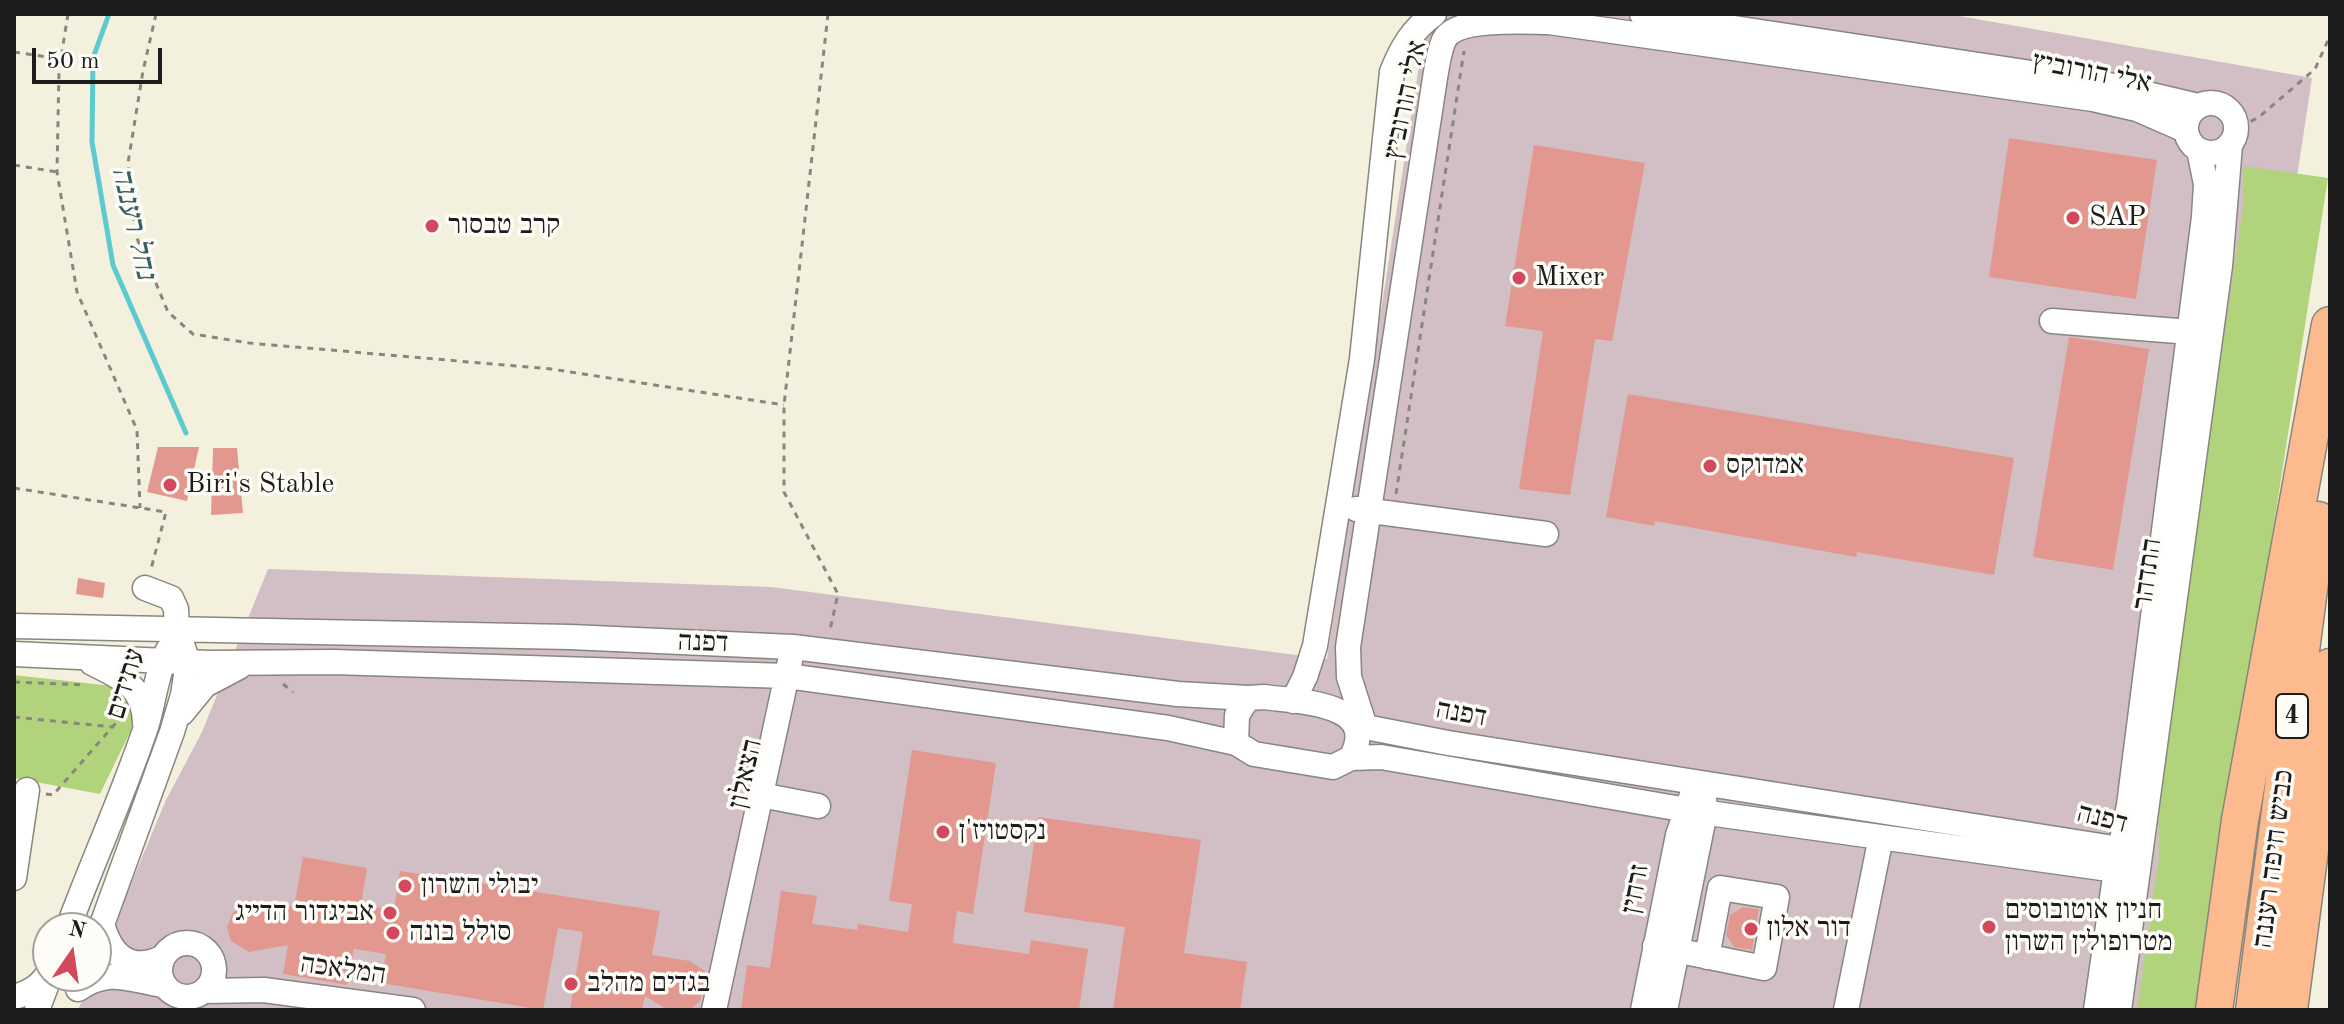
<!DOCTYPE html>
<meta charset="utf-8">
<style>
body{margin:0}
#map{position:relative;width:2344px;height:1024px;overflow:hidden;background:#f4f0de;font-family:"Old Standard TT",serif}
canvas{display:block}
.frame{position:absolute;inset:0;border:16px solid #1c1c1c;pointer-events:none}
.north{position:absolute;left:32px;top:912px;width:80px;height:80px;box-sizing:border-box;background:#fdfcf7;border:2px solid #a3a29f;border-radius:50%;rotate:13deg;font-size:22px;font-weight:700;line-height:32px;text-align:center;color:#1c1c1c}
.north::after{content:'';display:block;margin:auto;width:28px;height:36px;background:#d1495b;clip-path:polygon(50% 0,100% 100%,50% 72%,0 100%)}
.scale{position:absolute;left:32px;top:48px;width:130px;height:36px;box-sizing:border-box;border:4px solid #1c1c1c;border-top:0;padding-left:10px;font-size:24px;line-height:28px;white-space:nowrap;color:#1c1c1c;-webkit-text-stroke:6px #fdfcf7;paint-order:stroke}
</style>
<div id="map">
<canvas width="2344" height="1024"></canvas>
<div class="frame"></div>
<div class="north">N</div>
<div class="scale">50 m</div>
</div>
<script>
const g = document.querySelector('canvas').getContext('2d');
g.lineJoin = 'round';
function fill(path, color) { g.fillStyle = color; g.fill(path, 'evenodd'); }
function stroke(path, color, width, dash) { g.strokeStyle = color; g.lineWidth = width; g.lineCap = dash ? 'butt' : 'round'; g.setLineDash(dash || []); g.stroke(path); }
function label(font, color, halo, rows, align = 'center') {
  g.font = font + ' "Old Standard TT","Frank Ruhl Libre",serif'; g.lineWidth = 7; g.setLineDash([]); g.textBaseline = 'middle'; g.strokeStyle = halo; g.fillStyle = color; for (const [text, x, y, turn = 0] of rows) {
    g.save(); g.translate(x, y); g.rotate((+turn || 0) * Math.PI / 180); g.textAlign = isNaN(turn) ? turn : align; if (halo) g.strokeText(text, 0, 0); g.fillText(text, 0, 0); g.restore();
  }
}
const industrial = new Path2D(`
 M1427,14H1948L2312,78L2170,1010H78L166,800L202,732L268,569L771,587L1327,659Z`);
const green = new Path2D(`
 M2243,166L2328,178L2198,1010H2137L2159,857L2158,793L2243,207Z
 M14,675L112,686L133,700L134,724L100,794L14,778Z`);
const stream = new Path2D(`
 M109,14L93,58L92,142L113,265L186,433`);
const building = new Path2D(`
 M2009,138L2157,160L2136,299L1989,277Z
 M1534,145L1645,163L1612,341L1595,339L1570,495L1519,489L1543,331L1505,326Z
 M2069,337L2149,349L2113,570L2033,557Z
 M1628,394L2014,458L1994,575L1857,552L1856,557L1655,521L1654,526L1606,517Z
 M158,447H199L187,501L147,492Z
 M213,448H237L243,513L211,515Z
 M78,578L105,583L103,598L76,594Z
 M912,750L996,763L973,914L957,911L953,943L1029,954L1031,940L1088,949L1079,1010H741L747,965L770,968L781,891L817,896L812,924L857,930L858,924L908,932L912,904L889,901Z
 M1038,817L1201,840L1184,953L1247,962L1240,1010H1113L1125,927L1024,912Z
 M303,857L367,868L361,905L394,910L400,871L660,911L652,955L690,961L705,971L706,975L700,1001L690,1010H668L645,996L642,1010H570L583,932L558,928L543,1010L381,983L386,954L354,949L347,985L283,974L288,945L249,952L231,941L227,928L232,914L248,900L294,907Z
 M1743,907L1759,909L1752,950L1734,947L1726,935L1730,915Z`);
const path = new Path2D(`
 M68,14L59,70L57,172L77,292L137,430L140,508
 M156,14L143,71L128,163L136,236L168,312L193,334L249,343L551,369L784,405
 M828,14L784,405V492L838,594L830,630
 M14,52L61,59
 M2240,127L2259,117L2315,69L2330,36
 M14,165L57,172
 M14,488L166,512L151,569
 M1396,494L1464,51
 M14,682L86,685
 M283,684L293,692
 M14,717L113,727
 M46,794L53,795L122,716`);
const minor = new Path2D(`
 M1642,14L2104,84L2198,106
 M2186 128a25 25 0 1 1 50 0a25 25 0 1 1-50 0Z
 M2052,321L2190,332
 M1356,509L1546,534
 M14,626L570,637L793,647L1178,694L1248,698
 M14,654L209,663L333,662L787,676L1168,728L1236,743
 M92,663C122,678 144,686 145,723
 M1264,697C1299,702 1381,702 1351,758L1333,767L1254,754L1236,743L1237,715L1248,698Z
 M1293,701L1305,677L1315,646L1362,359L1392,72C1402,47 1412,30 1434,14
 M182,713L205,685L239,667
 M1355,725L1448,743L2120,849L2131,856
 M1365,727L1349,677L1348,647L1435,78C1437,66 1439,51 1444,40C1456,16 1525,22 1549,22L2093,99L2137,109L2185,130
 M1351,758L1381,757L1687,810L2116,870L2130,865
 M771,797L818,806
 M14,878L27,790
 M102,924C111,955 129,973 162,958
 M68,928C93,861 123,795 146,727C154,702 156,673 168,650
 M96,941L172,732L183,695L188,662L177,630L176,609L171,598L145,588
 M160 970a27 27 0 1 1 54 0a27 27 0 1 1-54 0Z
 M1655,946L1764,968L1777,897L1720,888L1707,957
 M78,989C110,967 129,980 164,985
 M204,991L264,990L413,1010
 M14,997C29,993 39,987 48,974
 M37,1010L50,976
 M714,1010L790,661
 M1643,1010L1678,835L1692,795
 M1665,1010L1705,812L1704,797
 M1846,1010L1881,837
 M2096,1010L2116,870L2129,805L2204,217L2206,184L2199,150
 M2119,1010L2220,266L2230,145`);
const highway = new Path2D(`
 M2214,1010L2240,820L2330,325
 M2254,1010L2318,520
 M2289,1010L2314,819L2330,667`);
const markers = [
 [2073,218,8,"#d1495b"],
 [432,226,8,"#d1495b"],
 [1519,278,8,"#d1495b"],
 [1710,466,8,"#d1495b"],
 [170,485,8,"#d1495b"],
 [943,832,8,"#d1495b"],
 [405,886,8,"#d1495b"],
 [390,913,8,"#d1495b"],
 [1989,927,8,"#d1495b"],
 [1751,929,8,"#d1495b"],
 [393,933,8,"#d1495b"],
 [571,984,8,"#d1495b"]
];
const shields = [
 [2292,716,32]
];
const shieldNames = [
 ["4",2292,716]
];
const streetNames = [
 ["אלי הורוביץ",2092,73,11],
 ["אלי הורוביץ",1406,100,-78],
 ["התדהר",2148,574,-82],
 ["דפנה",703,643,2],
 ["עתידים",126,684,-73],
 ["דפנה",1461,714,10],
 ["הצאלון",746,774,-77],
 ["דפנה",2102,819,14],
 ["כביש חיפה רעננה",2274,859,-83],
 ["זרחין",1636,889,-79],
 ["המלאכה",343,970,8]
];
const poiNames = [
 ["SAP",2089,218],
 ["קרב טבסור",448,226],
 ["Mixer",1535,278],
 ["אמדוקס",1726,466],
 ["Biri's Stable",186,485],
 ["נקסטויז'ן",959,832],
 ["יבולי השרון",421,886],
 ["חניון אוטובוסים",2005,911],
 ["מטרופולין השרון",2005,943],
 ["אביגדור הדייג",374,913,"right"],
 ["דור אלון",1767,929],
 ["סולל בונה",409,933],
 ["בגדים מהלב",587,984]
];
const waterNames = [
 ["נחל רעננה",133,223,77]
];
fill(industrial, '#d2bec5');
fill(green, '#b0d37c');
stroke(stream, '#5dcad0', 5);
fill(building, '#e2988f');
stroke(minor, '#88867d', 27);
stroke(highway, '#88867d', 39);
stroke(path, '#88867d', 3, [6, 6]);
stroke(minor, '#fff', 24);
stroke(highway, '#fcba8e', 36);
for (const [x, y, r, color] of markers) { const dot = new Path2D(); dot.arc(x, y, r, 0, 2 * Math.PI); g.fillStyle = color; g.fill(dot); stroke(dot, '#fdfcf7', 3); }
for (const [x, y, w] of shields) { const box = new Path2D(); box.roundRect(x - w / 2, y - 22, w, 44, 6); g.fillStyle = '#fdfcf7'; g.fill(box); stroke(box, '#1c1c1c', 2); }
label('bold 26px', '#1c1c1c', null, shieldNames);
label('28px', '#1c1c1c', '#fdfcf7', streetNames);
label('28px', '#1c1c1c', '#fdfcf7', poiNames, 'left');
label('italic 30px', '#366264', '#fdfcf7', waterNames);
</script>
